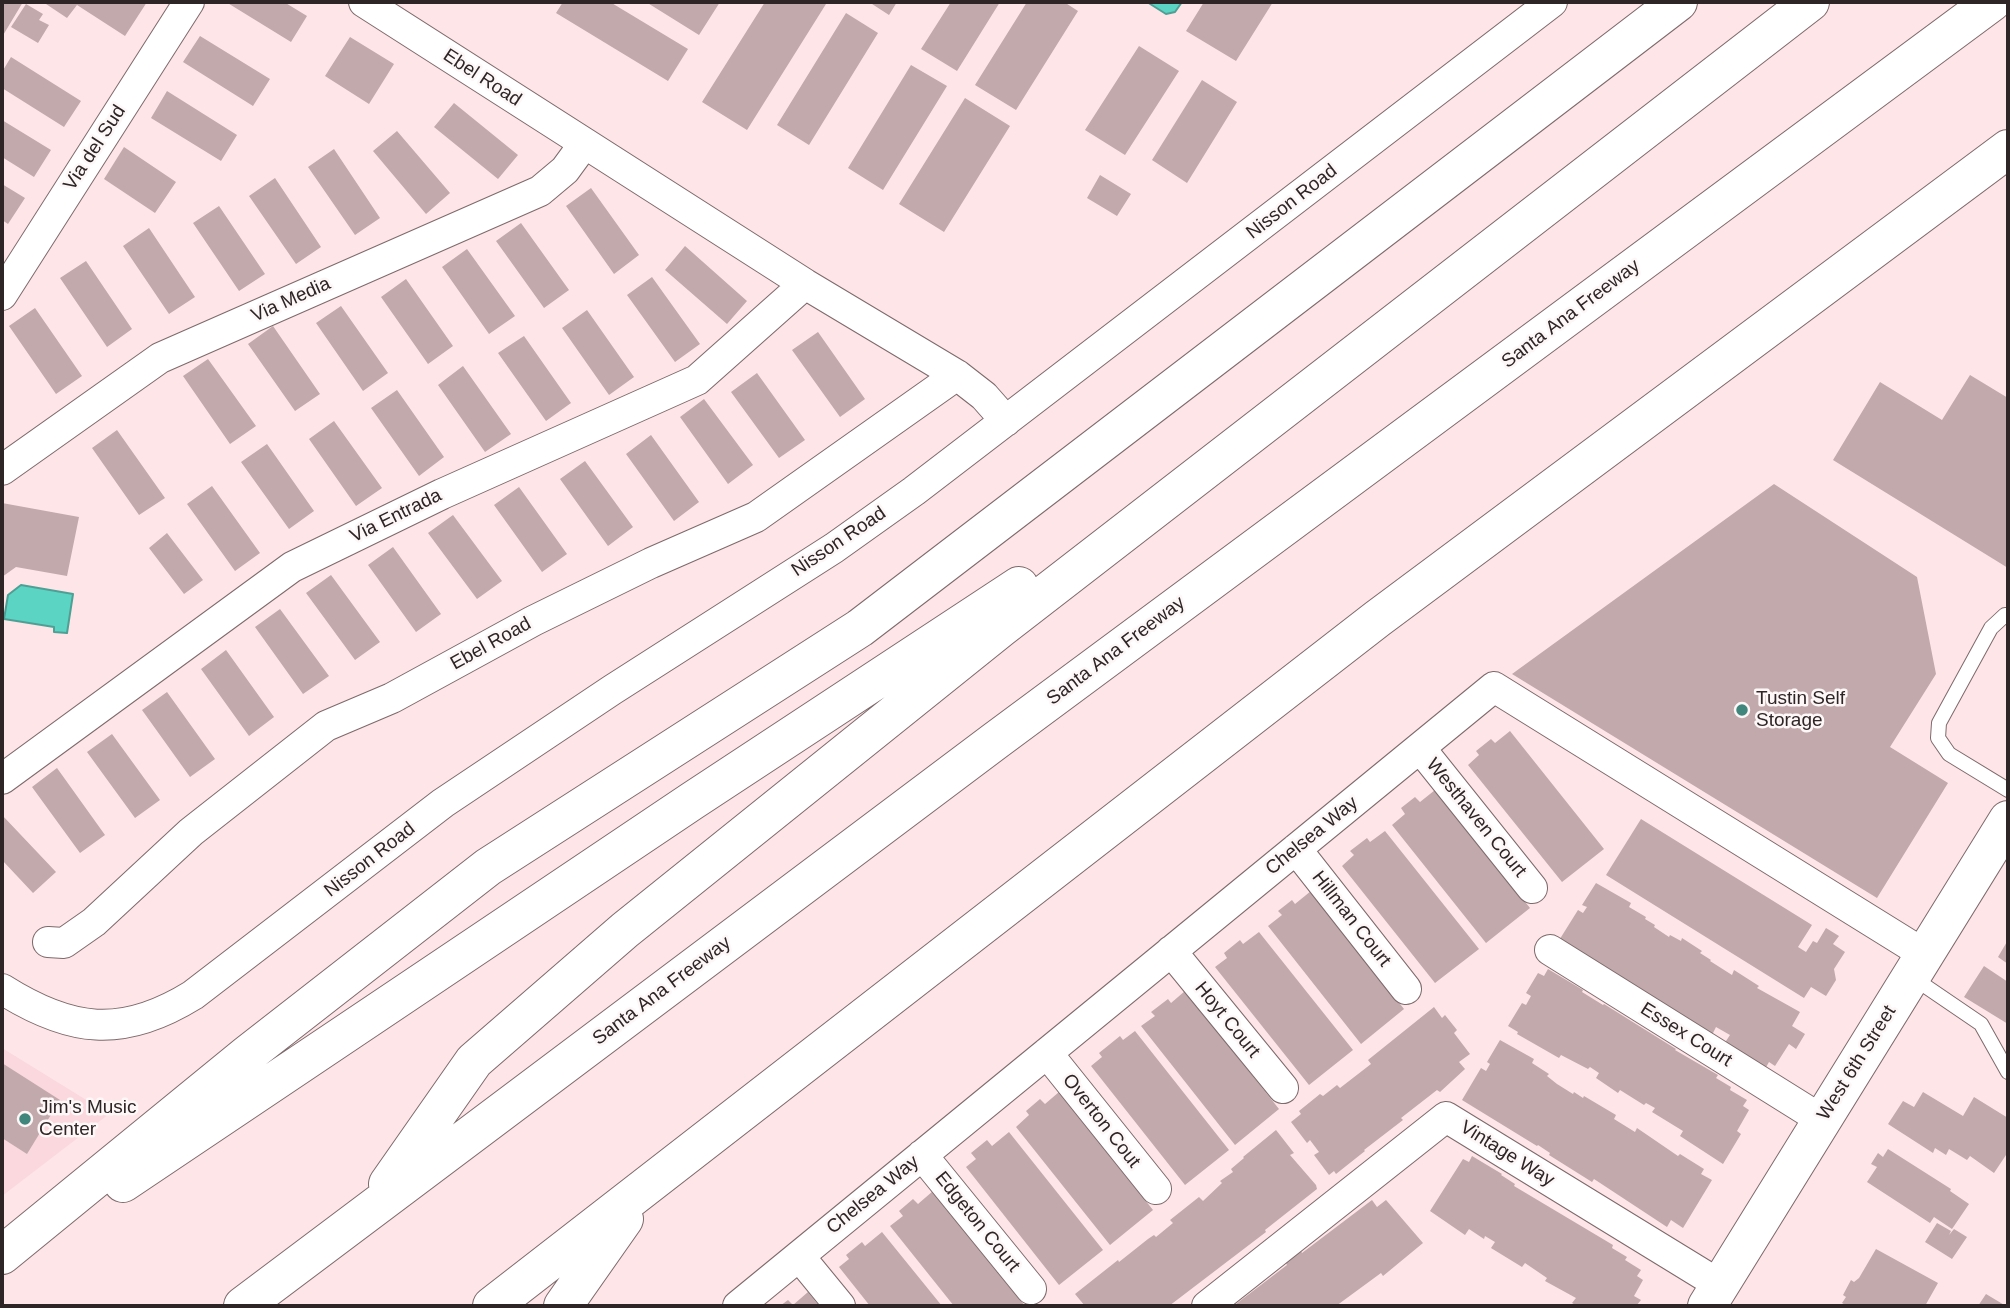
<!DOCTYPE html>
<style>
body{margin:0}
#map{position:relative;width:2010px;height:1308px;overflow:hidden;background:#fee5e8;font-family:Helvetica,sans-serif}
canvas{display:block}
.frame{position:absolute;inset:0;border:4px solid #2e2526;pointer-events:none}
</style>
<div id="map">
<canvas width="2010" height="1308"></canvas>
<div class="frame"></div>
</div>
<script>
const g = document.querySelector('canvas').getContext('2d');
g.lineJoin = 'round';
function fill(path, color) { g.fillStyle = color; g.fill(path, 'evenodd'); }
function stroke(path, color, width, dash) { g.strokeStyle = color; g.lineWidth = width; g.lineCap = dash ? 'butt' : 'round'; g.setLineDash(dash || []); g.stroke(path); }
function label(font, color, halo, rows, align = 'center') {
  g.font = font + ' Helvetica,sans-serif'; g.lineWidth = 5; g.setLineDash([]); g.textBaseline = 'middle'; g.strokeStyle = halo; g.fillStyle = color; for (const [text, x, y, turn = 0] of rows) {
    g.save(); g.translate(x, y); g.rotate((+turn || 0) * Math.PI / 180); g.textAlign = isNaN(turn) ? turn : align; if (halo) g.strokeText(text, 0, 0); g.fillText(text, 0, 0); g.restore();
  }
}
const built = new Path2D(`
 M2,1048L109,1114L2,1196Z`);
const water = new Path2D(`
 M1147,2H1182L1175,12L1166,14Z
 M21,585L73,594L67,633L54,632V627L4,619L8,595Z`);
const building = new Path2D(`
 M2,2H23L2,37Z
 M43,2H147L125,36L77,5L67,18Z
 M226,2H284L307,16L291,42Z
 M563,2H610L688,49L668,81L556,13Z
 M646,2H720L699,35Z
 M765,2L826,4L747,130L702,102Z
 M869,2H897L889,15Z
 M951,2H1000L957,71L921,49Z
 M1027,2H1064L1078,11L1016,110L975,85Z
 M1204,2H1273L1236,61L1186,31Z
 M26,4L43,14L39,20L49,25L38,43L11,27Z
 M846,13L878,33L809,145L777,125Z
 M200,36L270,79L253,106L183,62Z
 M350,37L394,64L369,104L325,76Z
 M1139,46L1179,71L1125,155L1085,130Z
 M11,57L81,101L64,127L2,88V72Z
 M911,65L947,86L883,190L848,168Z
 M1202,80L1237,102L1187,183L1152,160Z
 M167,91L237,135L221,161L151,118Z
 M965,98L1010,126L944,232L899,204Z
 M454,103L518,155L498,179L434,127Z
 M2,120L51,150L34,177L2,157Z
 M397,131L450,193L426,214L373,151Z
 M124,147L176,182L155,213L104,179Z
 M334,149L380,218L355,235L308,167Z
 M1100,175L1131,194L1117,216L1087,198Z
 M275,178L321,247L296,264L249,196Z
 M2,184L25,198L8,224L2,220Z
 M591,188L639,255L614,274L566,206Z
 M219,206L265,274L239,291L193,223Z
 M521,223L569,290L544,308L496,241Z
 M149,228L195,297L169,314L123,246Z
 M685,246L747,301L727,324L665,270Z
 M467,249L515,316L489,334L442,267Z
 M86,261L132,329L107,347L60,278Z
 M652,277L700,344L675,362L627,295Z
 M406,279L453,346L428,364L381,297Z
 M341,306L388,373L363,391L316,323Z
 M35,308L82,376L56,394L9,326Z
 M587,310L634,377L609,395L562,328Z
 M273,326L320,394L295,411L248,344Z
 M818,332L865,399L840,417L792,350Z
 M524,336L571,403L546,421L498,353Z
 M208,359L256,426L230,444L183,376Z
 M463,366L511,434L485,452L438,385Z
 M757,373L805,440L779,458L731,392Z
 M1970,375L2008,398V568L1833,460L1880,382L1942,420Z
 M397,390L444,457L419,476L371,408Z
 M704,399L753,465L728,484L680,417Z
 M334,421L382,488L356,506L309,439Z
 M117,430L165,498L139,515L92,448Z
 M651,435L699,502L674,521L626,454Z
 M267,444L314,511L289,529L241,462Z
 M585,461L633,527L608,546L560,479Z
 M1774,484L1917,577L1936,674L1890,747L1948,783L1877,898L1512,674Z
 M212,486L260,553L235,571L187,504Z
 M519,487L567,554L542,572L494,505Z
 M2,503L79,517L67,576L16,567L2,577Z
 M453,515L502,581L477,599L428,533Z
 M167,533L203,580L184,594L149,548Z
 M393,547L441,614L416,632L368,565Z
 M331,575L380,642L355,660L306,593Z
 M280,609L329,676L303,694L255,627Z
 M226,650L274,717L249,736L201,669Z
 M167,692L215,759L190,777L142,710Z
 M1510,731L1604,849L1562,882L1468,765L1479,755L1476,751L1491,739L1495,743Z
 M112,734L160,800L135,818L87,752Z
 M57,768L105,835L80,853L32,787Z
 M1435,790L1530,908L1486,943L1392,825L1405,814L1401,808L1415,797L1420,802Z
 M2,815L56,872L33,893L2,860Z
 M1641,819L1812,925L1798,947L1806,952L1813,941L1817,943L1826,928L1839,936L1833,944L1845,952L1834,969L1836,980L1826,996L1811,987L1804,998L1606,875Z
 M1385,831L1479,949L1435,983L1342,866L1354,855L1350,851L1367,838L1370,842Z
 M1596,883L1631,903L1629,907L1646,917L1645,919L1655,925L1654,927L1669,937L1670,935L1681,941L1682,938L1702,951L1700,953L1711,960L1710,961L1732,975L1734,970L1759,986L1757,988L1800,1012L1792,1026L1805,1034L1796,1049L1789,1044L1775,1066L1769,1062L1765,1069L1724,1044L1730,1035L1716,1027L1712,1035L1692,1021L1690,1024L1558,942L1578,910L1583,913L1587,907L1582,905Z
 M1311,891L1404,1009L1361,1044L1268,926L1282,915L1278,911L1292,900L1295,904Z
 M1259,932L1353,1050L1309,1085L1215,967L1227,958L1224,953L1240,940L1243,944Z
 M2008,940V964L1998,957Z
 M1984,966L2008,982V1024L1964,997Z
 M1548,969L1583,990L1582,992L1603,1005L1604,1004L1676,1049L1675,1050L1718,1075L1716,1078L1731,1087L1730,1090L1747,1100L1743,1106L1749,1110L1737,1131L1741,1134L1723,1164L1680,1136L1683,1131L1652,1112L1655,1108L1646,1103L1644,1105L1620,1090L1618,1093L1596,1078L1599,1073L1590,1067L1588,1069L1561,1055L1559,1058L1517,1034L1518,1032L1508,1026L1522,1003L1526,1005L1531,996L1526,993L1538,973L1544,976Z
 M1185,991L1279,1109L1235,1145L1141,1026L1155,1016L1151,1012L1168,999L1171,1003Z
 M1434,1007L1442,1018L1445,1015L1457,1030L1454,1033L1470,1054L1459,1062L1465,1069L1440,1092L1437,1090L1401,1118L1403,1120L1364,1150L1365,1151L1336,1174L1334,1171L1329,1175L1314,1155L1319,1152L1310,1140L1307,1143L1291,1122L1301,1114L1299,1111L1320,1094L1323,1096L1337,1085L1340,1088L1371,1064L1368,1060Z
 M1135,1031L1229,1150L1185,1185L1091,1066L1102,1057L1099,1053L1120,1036L1123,1040Z
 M1500,1040L1534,1059L1532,1063L1549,1074L1547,1076L1557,1084L1573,1094L1574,1092L1583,1098L1584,1096L1616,1115L1614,1119L1635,1132L1637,1128L1678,1156L1680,1154L1704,1169L1701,1174L1712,1180L1683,1228L1671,1220L1667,1227L1594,1179L1592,1182L1549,1155L1550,1153L1538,1145L1537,1146L1462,1100L1481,1068L1486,1071L1490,1064L1487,1062Z
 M2,1063L60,1100L27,1154L2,1138Z
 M1059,1092L1153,1210L1110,1245L1016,1127L1029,1115L1026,1111L1040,1099L1045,1104Z
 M1923,1092L1963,1116L1974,1097L2008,1118V1152L1994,1173L1970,1156L1967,1160L1949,1149L1946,1155L1935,1148L1933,1153L1888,1124L1903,1101L1914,1107Z
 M1276,1130L1294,1153L1290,1155L1316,1185L1317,1189L1265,1230L1266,1232L1169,1306H1085L1075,1294L1118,1260L1119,1262L1148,1239L1154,1235L1156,1237L1173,1223L1170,1220L1199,1197L1203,1201L1222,1183L1220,1181L1233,1172L1231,1169L1244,1158L1243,1157Z
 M1009,1132L1103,1250L1059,1285L966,1167L976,1159L971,1153L987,1140L992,1146Z
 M1888,1149L1951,1189L1950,1191L1969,1204L1952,1229L1934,1217L1930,1223L1867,1182L1877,1167L1871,1164L1878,1153L1883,1157Z
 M1472,1156L1502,1174L1501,1175L1515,1184L1514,1186L1613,1245L1612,1248L1627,1257L1625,1260L1641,1270L1637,1276L1643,1280L1634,1296L1641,1300L1636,1306H1577L1572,1303L1576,1298L1545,1281L1547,1278L1525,1263L1522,1267L1491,1248L1495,1242L1485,1236L1484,1239L1469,1229L1465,1235L1430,1211L1463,1159L1469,1162Z
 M933,1191L1025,1306H954L890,1226L903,1216L899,1211L913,1199L918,1204Z
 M1372,1200L1377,1207L1386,1200L1423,1243L1383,1276L1381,1273L1336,1306H1237L1236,1304L1287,1265L1286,1263L1301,1251L1302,1253Z
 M1937,1223L1951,1231L1949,1235L1954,1229L1967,1237L1952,1259L1925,1242Z
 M882,1232L942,1306H870L839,1267L849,1259L846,1255L862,1242L865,1246Z
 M1876,1249L1938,1283L1925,1306H1847L1842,1303L1846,1297L1843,1295L1851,1280L1854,1282L1859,1278Z
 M808,1292L819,1306H780L788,1300L793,1305Z
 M1986,1294L2006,1306H1978Z`);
const lane = new Path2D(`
 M2008,615H2005L1991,628L1939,723L1938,738L1949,754L2008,790
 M1912,977L1981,1024L2008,1072`);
const street = new Path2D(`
 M364,2L805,284L957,375L984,396L1006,421
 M2,295L189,2
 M2,470L160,358L540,191L565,170L584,144
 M1420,748L1532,888
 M2,779L292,567L442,494L697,380L805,284
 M1296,849L1406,989
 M48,942L64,943L94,922L191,832L326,726L392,698L533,621L651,563L756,517L957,375
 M1550,950L1822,1120
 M1171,951L1283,1088
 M2,989C70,1032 122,1039 193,995L443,803L612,690L834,548L914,491L1552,2
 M1047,1053L1156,1189
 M922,1155L1031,1289
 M799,1256L840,1306
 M738,1306L1494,687L1924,954
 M1207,1306L1446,1117L1720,1285`);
const secondary = new Path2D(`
 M1707,1306L2008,820`);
const highway = new Path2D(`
 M123,1183L692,801L1019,586
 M388,1184L474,1061L625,930L1001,628L1810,2
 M2,1255L248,1054L488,867L860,628L1678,2
 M243,1306L995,741L1992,2
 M492,1306L1377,619L2008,149
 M563,1306L624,1219`);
const markers = [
 [1742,710,7,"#40867c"],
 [25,1119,7,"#40867c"]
];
const streetNames = [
 ["Ebel Road",482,78,33],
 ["Via del Sud",95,148,-57],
 ["Nisson Road",1292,202,-38],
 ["Via Media",291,300,-24],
 ["Santa Ana Freeway",1571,314,-37],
 ["Via Entrada",396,516,-26],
 ["Nisson Road",839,542,-34],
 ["Ebel Road",491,644,-29],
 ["Santa Ana Freeway",1116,651,-37],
 ["Westhaven Court",1476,818,51],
 ["Chelsea Way",1312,836,-39],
 ["Nisson Road",370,860,-38],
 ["Hillman Court",1351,919,52],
 ["Santa Ana Freeway",662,991,-37],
 ["Hoyt Court",1227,1020,51],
 ["Essex Court",1686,1035,32],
 ["West 6th Street",1857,1063,-58],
 ["Overton Cout",1101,1121,52],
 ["Vintage Way",1507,1154,32],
 ["Chelsea Way",873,1195,-39],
 ["Edgeton Court",977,1222,51]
];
const poiNames = [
 ["Tustin Self",1756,699],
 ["Storage",1756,721],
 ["Jim's Music",39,1108],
 ["Center",39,1130]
];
fill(built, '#fad8dd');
fill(water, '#5bd4c4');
stroke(water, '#4ea095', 2);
fill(building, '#c1a9ac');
stroke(lane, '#7e696b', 16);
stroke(street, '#7e696b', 32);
stroke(secondary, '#7e696b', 40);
stroke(highway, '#7e696b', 40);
stroke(lane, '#fff', 14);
stroke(street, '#fff', 30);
stroke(secondary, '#fff', 38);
stroke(highway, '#fff', 38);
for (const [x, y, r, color] of markers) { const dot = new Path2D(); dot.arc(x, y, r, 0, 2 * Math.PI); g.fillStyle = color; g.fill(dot); stroke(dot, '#fdf7f8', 2.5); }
label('19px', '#2e2526', '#fdf7f8', streetNames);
label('19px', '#2e2526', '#fdf7f8', poiNames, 'left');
</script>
